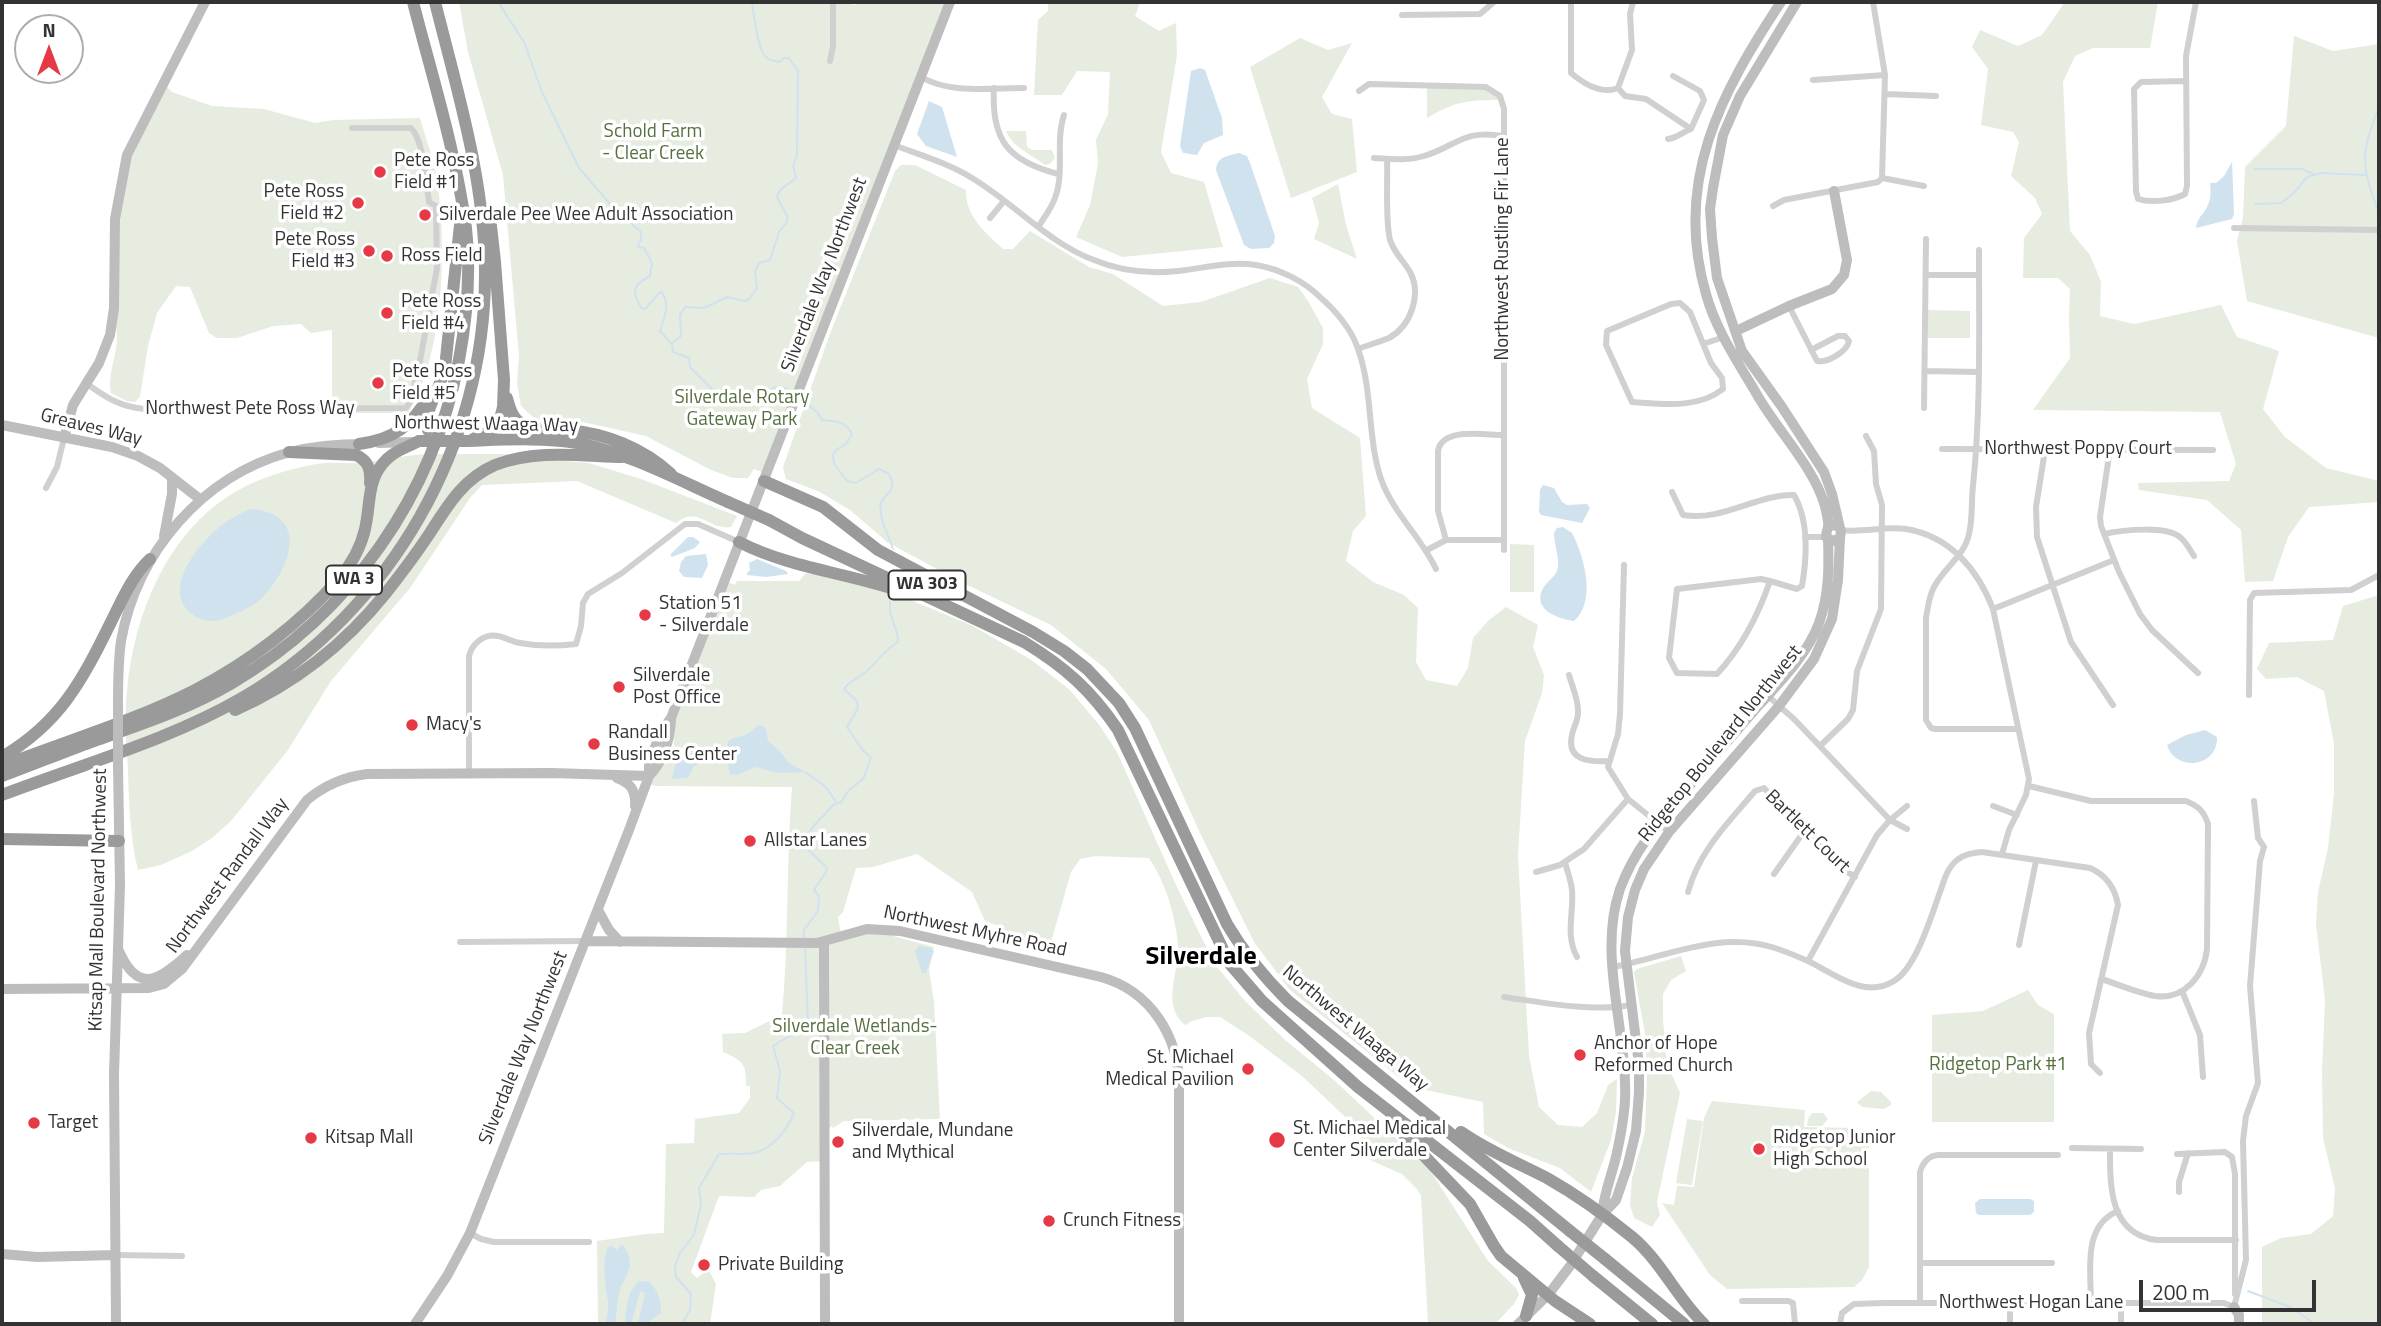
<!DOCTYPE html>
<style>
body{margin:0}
#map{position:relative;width:2381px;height:1326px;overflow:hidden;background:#fff;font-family:"Titillium Web",sans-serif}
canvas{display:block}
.frame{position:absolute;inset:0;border:4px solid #333;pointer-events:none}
.north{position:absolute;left:14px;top:14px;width:70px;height:70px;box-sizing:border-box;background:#fff;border:2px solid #adadad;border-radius:50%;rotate:0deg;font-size:19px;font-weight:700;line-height:28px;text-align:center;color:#333}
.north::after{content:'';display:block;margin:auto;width:24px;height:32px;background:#e63946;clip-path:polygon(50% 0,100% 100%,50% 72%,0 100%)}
.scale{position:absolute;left:2139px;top:1280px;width:177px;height:32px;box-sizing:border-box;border:4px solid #333;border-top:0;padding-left:9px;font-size:21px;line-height:24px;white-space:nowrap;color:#333;-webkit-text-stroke:5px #fff;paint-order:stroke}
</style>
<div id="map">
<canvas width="2381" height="1326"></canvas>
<div class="frame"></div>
<div class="north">N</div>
<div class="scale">200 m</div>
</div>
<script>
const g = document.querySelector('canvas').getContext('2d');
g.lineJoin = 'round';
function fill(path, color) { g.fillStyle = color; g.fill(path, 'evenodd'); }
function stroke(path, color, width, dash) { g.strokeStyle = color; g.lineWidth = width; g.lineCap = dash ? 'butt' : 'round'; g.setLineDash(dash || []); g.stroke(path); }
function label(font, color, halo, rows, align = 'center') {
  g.font = font + ' "Titillium Web",sans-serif'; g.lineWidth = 7; g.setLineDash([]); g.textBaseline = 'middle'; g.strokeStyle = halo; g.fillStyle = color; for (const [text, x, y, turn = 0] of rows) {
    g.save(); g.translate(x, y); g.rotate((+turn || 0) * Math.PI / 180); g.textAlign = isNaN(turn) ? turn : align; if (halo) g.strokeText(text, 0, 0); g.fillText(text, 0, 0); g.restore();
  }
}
const green = new Path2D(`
 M459,2H841L855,5L859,2H950L767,474L754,469L748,478H733L711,470L646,436L578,421L535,419L521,406L517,383L519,356L503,175L468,52Z
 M1048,2H1140L1135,16L1159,31L1176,23L1177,55L1161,152L1171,173L1204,182L1223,247L1122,257L1076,237L1090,205L1098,163L1096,140L1108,114L1110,72L1077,71L1062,95H1034L1038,20L1048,11Z
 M2065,2H2158L2150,48H2093L2075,56L2063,82L2070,231L2090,255L2101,282L2100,316L2134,324L2221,305L2237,337L2279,351L2263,409L2285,437L2326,468L2379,481V502L2309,507L2288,537L2273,581L2245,582L2241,530L2207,500L2139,490L2138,483L2229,481L2236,464L2220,412L2033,410L2070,358L2069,316L2070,289L2058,278H2023L2024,238L2042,214L2035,198L2011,176L2019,142L2013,132L1981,125L1988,69L1972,47L1980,30L2018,46L2042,35Z
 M2294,36L2333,51L2379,44V338L2247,301L2237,241L2243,218L2245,167L2286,126Z
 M1300,38L1328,50L1352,43L1322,97L1332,114L1352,119L1357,172L1291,198L1250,67Z
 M164,84L172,92L212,106L264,109L315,123L333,120L420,118C425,137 433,156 436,175C448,240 444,358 408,413H332V330L311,333L301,324L273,326L237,338H217L209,333L190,287L176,286L157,313L148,346L140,397L135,402L127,401L111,393C106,368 125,343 113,319L115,219L124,169Z
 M1427,85L1486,87L1500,100C1468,100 1456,101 1427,118Z
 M1006,131H1026L1027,147L1032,150H1052L1055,158L1050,164L1045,165C1031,154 1013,148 1006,131Z
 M901,165H915L966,190C965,216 985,232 1003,249H1013L1030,231L1089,267L1113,274L1163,306L1201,302L1270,278L1298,287L1308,301L1323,328V344L1307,379L1312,408L1360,438L1366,516L1353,531L1346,561L1373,582L1404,595L1418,608L1416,662L1426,680L1457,686L1468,668L1473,638L1488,621L1506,607L1538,625L1533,647L1544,675L1542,693L1525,741L1518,855L1529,1056L1539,1107L1558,1125L1582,1127L1597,1113L1608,1085L1617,1079L1616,1112L1611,1140L1591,1192L1560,1168L1508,1148L1484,1134L1483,1102L1416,1088L1396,1075L1290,990L1254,942L1200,833L1149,720L1106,669L1051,625L961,582L887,542L850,510L818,491L786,479L783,467L831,331L895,171Z
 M1338,184L1346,225L1357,259L1314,239L1319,223L1312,198Z
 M1928,310L1970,311V338H1928Z
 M425,454H504L538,459L589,463L641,479L737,516L731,527C710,531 698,505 676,523L577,481L482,485L470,498L410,588L331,681L288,750L231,821L212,838L192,851L161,865L138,870C130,837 129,805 128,770C127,751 125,731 126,712C128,625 165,525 248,485C272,474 299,466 325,463C337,462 350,464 362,463C383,460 403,456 425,454Z
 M1510,544L1534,545V592H1510Z
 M806,573L844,578L882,588L973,626L1030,659L1069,689L1100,726L1117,752L1175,883L1214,963L1244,1000L1285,1040L1334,1080L1430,1170L1488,1261L1516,1288L1519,1295L1514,1304L1495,1324H1428L1421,1195L1416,1188L1402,1174L1370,1160L1365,1154L1360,1131L1302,1076L1248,1035L1220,1017H1206L1192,1021L1185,1025C1160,1004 1180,973 1178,944C1175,915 1166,883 1149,858L1095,856L1080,859L1071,872L1049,949L1001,938L999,926L985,921L972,892L917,854L873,867L856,868L843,912L838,917L841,935L893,930V936L934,947L929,970L934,1002L940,1119L844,1121L833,1128L832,1126L824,1132V1161L807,1162L780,1186L761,1190L754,1197L719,1196L691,1272L697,1278L708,1269L716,1284L710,1324H598L597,1241L646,1234L664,1233L666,1144L694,1143L695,1119L739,1113L750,1098V1086H746C746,1064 744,1061 723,1052L722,1034L745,1033L782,1015C789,940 786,864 792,787L657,786L646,784L649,776L666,763L674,745L671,718L725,581L735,585L737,581H799Z
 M2379,595V1324H2262V1247L2281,1238L2311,1234L2333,1216L2335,1188L2323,1138L2322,1072L2325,1000L2316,924L2318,892L2328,848L2334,793V744L2324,691L2297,677L2266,679L2257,669L2269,643L2333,640L2343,606Z
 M1681,956L1686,971L1671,980L1663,994V1020L1667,1064L1680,1093L1657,1202L1660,1215L1652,1227L1634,1218L1630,1205L1632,1178L1645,1132L1647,1075L1645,1034L1634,972L1637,969Z
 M2028,990L2038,1005L2054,1014V1122H1932V1015L1983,1011Z
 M1871,1091L1881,1092L1891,1102V1105L1884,1109L1862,1107L1857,1102Z
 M1712,1101L1805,1110L1804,1127L1856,1128L1864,1132L1869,1141V1267L1862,1280L1854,1287L1727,1289L1710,1275L1662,1203L1674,1205L1677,1186L1694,1187L1704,1118Z
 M1812,1113H1823L1828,1119L1822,1126H1807L1808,1119Z
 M1687,1119L1703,1121L1692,1185L1676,1183Z`);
const water = new Path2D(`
 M1200,68L1205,70L1222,118L1223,135L1204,143L1197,155L1183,153L1180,146L1191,71Z
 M929,101L942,107L957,157L926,146L917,134Z
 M1239,153L1247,156L1250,163L1275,236L1274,243L1269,248L1251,249L1244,245L1216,170C1217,156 1228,156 1239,153Z
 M2232,162L2234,214L2232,219L2196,228C2197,218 2203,215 2207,207C2211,200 2211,192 2210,183H2216L2224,176Z
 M1543,485L1554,488L1562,502L1567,505L1587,504L1590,508L1582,523L1541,515L1539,512L1540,490Z
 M250,509C311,513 291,569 261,599C251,608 235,614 223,619C213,623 201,621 192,614C159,589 202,539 226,522C233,517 242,513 250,509Z
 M1563,527L1572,533C1584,556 1597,601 1574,621C1560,619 1533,611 1542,590C1546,581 1556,578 1558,567C1559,556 1554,544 1554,533L1557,528Z
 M688,537H693L700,542L695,548L672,557L670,555Z
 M706,554L708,565L702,578L684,577L679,571L681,562L686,556Z
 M757,559L786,571L788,574L766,577L747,575V573L750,570L749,563Z
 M760,725L766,728L768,741L780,751L789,763L805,772L779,773L755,767L737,775L730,774L727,760L728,742C734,736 739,738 747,734C752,731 754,727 760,725Z
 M2205,730L2217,737C2218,768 2175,772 2167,745L2186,735Z
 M704,747L717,752L694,766L688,778L672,779C678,754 677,753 704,747Z
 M919,946L931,948L934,951L926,973H922L915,951Z
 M1980,1199H2030L2034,1201V1212L2030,1215H1979L1976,1213L1975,1203Z
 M610,1245L617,1250L621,1245L624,1246C636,1265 627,1273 620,1289C617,1299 617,1313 615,1324H606C607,1317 609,1308 608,1301C606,1287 600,1256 610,1245Z
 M639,1281L650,1282C658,1292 661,1299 661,1313L646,1324H638L645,1293L640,1292L631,1324H625C627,1309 626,1292 639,1281Z`);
const stream = new Path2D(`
 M498,2L524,42L542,92L579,168L612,206L641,232V240L638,244L639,247L644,248L652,263L650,276C633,285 631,291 641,308L645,309L659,293L662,292C670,307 665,316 660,331L671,343
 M2379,107C2360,155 2361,165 2379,213
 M2254,169H2302L2313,174
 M2255,204L2281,203L2293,194L2307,177L2321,173L2366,175
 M672,343L681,336L680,315L685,307L704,308L727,297L745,301L749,299L757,288L755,272L759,263L770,260L779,232L787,222V216L777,197L780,190L796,178L793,166L797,155L798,71L789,58H784L779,62C773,61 768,60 764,55C758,47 753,12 752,2
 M672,344L673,352L689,358L690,367L716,393L726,398L736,400L746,399L768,394L774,387L786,388L792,392
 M799,398L817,412L822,420C835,421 846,421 852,434L846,444L836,450L833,455L834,464L847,481L856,483L879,469L889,474C898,493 886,490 880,505L882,520L893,549
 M717,752L726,751
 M805,772L826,787L836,802
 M804,937V930L818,911L819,896L814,890C818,882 824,878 827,869C821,858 805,853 805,840L812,828L833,805L841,802L849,790L863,779L871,758L861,748L847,727L858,708L857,701L844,689C849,681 860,677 867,671C878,661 884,650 898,642C899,627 888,621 890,601
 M2248,1291L2290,1307L2315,1324
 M682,1324L690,1310L691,1294L676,1277L675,1266L680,1253L694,1235L701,1204L699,1188L719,1154C730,1153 743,1155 754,1153C772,1149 787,1130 794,1113L777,1098L780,1071L773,1046L808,1025L805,946`);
const street = new Path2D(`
 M1571,2V73C1584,84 1601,95 1618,88
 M1873,2L1885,75L1882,178
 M1402,15L1480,14L1494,2
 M830,61L833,46V2
 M921,77C950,94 991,88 1024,88
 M1813,80L1885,75
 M2186,81L2141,82L2134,89L2136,191L2138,199C2151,203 2172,201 2185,194L2187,186L2186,56L2196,2
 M994,88C991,140 1008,161 1058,174
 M1618,88L1632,50L1630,14L1633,2
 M1618,88L1625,96L1646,99L1691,129
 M1359,91L1369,84L1486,87L1500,96L1504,109V550
 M1885,94L1936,96
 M1668,139C1677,138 1682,132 1691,129L1704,100L1700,91L1673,76
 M894,145C920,155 948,163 972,178C1014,203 1048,243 1094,260C1120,271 1150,274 1178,271C1205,268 1229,261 1256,265C1280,269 1304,281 1321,298C1336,311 1352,330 1358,349C1373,390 1367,437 1381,479C1393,513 1421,537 1436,569
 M1374,158C1390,159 1408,161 1424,156C1457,146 1463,129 1503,136
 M1882,178L1924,186
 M1773,206L1784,200L1878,182L1882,178
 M990,218L1004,201
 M1038,227C1044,218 1051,209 1055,198C1065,172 1055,142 1064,115
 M2234,228L2379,230
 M1979,250C1979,329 1981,408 1973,486C1971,501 1973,518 1969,534C1965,555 1944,568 1934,587C1929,596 1928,607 1926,618V720L1931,728L1935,729H2018
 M1926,275H1979
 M1680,303L1690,312L1711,363L1722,378L1723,389C1698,409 1663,404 1632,402L1606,345L1607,331L1671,304Z
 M1789,306L1817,361C1827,363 1847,352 1849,341L1845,336H1838L1811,350
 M1703,344L1724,337
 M1358,349C1368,345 1379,342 1389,338C1411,326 1422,294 1410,272C1404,261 1394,253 1390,240C1385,219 1388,182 1387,159
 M1925,371L1978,372
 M86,383C105,397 120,407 145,409L406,408L411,400L420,361L437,268L436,206L429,202C426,182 424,141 411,128H352
 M1924,408L1926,239
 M1942,449L2213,450
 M2110,449L2100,517L2101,526L2119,572L2140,614L2152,630L2198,673
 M2045,450L2036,507L2037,537L2071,642L2113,705
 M46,488L57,467L64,438
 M1672,492L1683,515C1722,522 1757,494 1794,495C1809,521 1807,557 1802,586L1797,589L1770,581C1758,616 1742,647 1717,674L1677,673L1669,658L1677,589L1761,579L1770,581
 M1841,530C1862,533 1884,526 1906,529C1950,536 1978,570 1993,609L2029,779L2026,795L2009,830L2002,854
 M2104,534C2122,530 2167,525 2181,538C2186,542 2190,550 2194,556
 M1805,537H1826
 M1446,540L1438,511V451C1442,427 1484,435 1503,435
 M1427,550L1446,540H1504
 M1624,565L1620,714L1618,734L1608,767L1628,799L1669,832
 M1993,609L2114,560
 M1569,675C1572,686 1579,701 1578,713C1578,721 1573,728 1572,735C1566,761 1590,762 1608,761
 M2249,695L2250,600L2254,593L2351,590L2379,575
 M1768,696L1795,720L1890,820L1907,829
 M1820,746L1848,719L1853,710L1857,671L1881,609L1882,505L1876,484L1874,451L1866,436
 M469,774V656C472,644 484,633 498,636C505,637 512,642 520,643C536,646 559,646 576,644L581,626L583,603L588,594L622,573L685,524H698L739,542
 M2029,786L2091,801H2186C2198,806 2204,811 2208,824L2207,949C2204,976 2184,1000 2155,996C2137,993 2118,984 2101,979
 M1993,806L2017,815
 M1565,862C1567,871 1571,880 1572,890C1574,913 1565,935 1577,957
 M1536,872L1560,865L1584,849L1628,799
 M1774,874L1805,830
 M1688,892C1699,851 1728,823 1755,791L1764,788L1840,867L1855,877
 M460,942L586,941
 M2019,945L2036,861
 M1808,961L1877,835L1890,820L1907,806
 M1613,967C1667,957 1719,930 1775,948C1787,952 1799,957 1810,962C1836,975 1865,999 1894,981C1916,968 1931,917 1940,892C1944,881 1947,868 1957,860C1964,854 1973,853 1982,852L2090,868C2106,875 2115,888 2118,905L2089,1033L2091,1064L2100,1073
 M2182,991L2200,1035L2203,1077
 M1504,997C1545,1003 1591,1012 1632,1005
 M2072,1148L2141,1149
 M2110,1149C2110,1186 2109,1234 2157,1240H2236
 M2177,1154L2225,1152L2232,1157L2235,1174V1294
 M2179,1192V1182L2188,1153
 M470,1233L481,1239L494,1242H589
 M116,1255L182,1256
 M1920,1263H2052
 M1742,1301H1788L1793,1303L1795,1324
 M2010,1302V1324
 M1920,1303V1172C1923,1162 1928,1156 1938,1155H2058
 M2091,1303C2091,1271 2082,1226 2118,1211
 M2121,1303V1324
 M1840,1324L1842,1313L1854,1304L1885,1303H2224L2234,1307L2246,1260L2243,1141L2246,1116L2258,1083L2250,986L2260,861L2264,847L2258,838L2254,801`);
const secondary = new Path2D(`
 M1781,2C1721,93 1673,181 1706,294C1716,331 1740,365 1759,398C1779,432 1814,468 1825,506C1826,512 1829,522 1828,527C1827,531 1826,533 1826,537L1833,541L1840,538L1841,531L1838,526L1833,525L1828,527
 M1797,2L1740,96L1723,135L1713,188L1710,209L1712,238L1717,278L1742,351L1782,407L1824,472L1832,494L1840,528
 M1736,331L1789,306L1832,289L1844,275L1847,260L1834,191
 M2,425L112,447L138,456L160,468L201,500
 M64,438L73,405L99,363L110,335L114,308L115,219L127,155L205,2
 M379,443L413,442
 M164,536L172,494V477
 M118,705C118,683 118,662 121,641C137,552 202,476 290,452C314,446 339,444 364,444
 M649,776C663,762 670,740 671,720
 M617,778C631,783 636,791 635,806
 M598,910L609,930L620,942
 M586,941L817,943L867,929L900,931L1101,977C1151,991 1179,1037 1179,1086V1324
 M824,942L825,1324
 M119,951C138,994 159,981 187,955
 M2,989L149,988L164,984L182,969L307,800C325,785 343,777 367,774L551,773L649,776
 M1602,1214C1604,1194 1611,1177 1616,1157C1620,1139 1624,1118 1625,1100C1628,1032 1597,956 1620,889C1635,848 1663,817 1691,784C1714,757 1737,730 1760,704C1782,680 1808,653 1819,623C1829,595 1829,568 1828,539
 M2,1254L37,1257L116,1255
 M2234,1307L2239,1315V1324
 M116,1324L114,1074L120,885L118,767
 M415,1324L447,1276L470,1233L629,830L649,776V762L661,732L671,718L950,2
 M1518,1324L1548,1295L1570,1266L1602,1215L1616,1200L1627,1168L1636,1131L1639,1092V1065L1625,951L1628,917L1635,890L1644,869L1669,832L1779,706L1814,659L1832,619L1838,580L1840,538`);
const highway = new Path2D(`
 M507,398C510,409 513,420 524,425C536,431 554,428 567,430C605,433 643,448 671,474
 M428,430C423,410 441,388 445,368L460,225
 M473,439L493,429L500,419L503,407L504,380L495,262L491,226L483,212
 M463,441C498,440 542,437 577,443C629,453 680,481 728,502
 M359,444C395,439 411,426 429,396
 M289,452L356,455C369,461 371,471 370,483
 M764,481L823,507L878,550L1033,632L1064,651L1087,669L1119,703L1135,728L1227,924C1244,953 1264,977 1288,1001L1570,1231
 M769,520L802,538L1024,642C1065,667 1091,690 1118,730L1230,964L1262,1001L1358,1087L1530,1221L1558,1246
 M739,542C792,569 850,573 906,593
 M235,710C294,684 345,644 386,593C401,574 416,554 430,533C448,505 463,479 495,465C535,449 581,456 622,457
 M2,757C60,723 82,681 111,622C122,600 132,576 150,559
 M2,766C66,741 134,721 195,690C248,663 299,624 338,580C350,566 361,547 365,529C371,504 366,479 387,459C396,450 408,447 419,441
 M2,776C32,765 61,753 91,742C139,725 188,709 232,683C351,613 433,495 459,360C467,317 471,272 466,228C456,152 432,76 413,2
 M2,795C80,765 170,740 242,698C391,611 486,444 485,272C485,180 457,90 435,2
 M2,839L119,841
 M1390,1120L1470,1204L1494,1246L1501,1256L1555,1301L1590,1324
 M1461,1132C1488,1151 1518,1163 1547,1178C1577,1195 1605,1215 1632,1237C1661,1261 1677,1298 1704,1324
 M1605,1259L1684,1324
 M1593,1276L1652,1324
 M1524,1278L1532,1295L1526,1316`);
const secondaryBridge = new Path2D(`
 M118,705V767`);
const highwayBridge = new Path2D(`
 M419,441H463
 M728,502L769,520
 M1570,1231L1605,1259
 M1558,1246L1593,1276`);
const markers = [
 [380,172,7,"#e63946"],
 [358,203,7,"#e63946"],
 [425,215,7,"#e63946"],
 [369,251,7,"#e63946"],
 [387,256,7,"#e63946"],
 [387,313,7,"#e63946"],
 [378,383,7,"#e63946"],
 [645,615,7,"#e63946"],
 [619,687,7,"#e63946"],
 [412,725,7,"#e63946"],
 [594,744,7,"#e63946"],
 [750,841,7,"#e63946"],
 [1580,1055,7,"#e63946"],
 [1248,1069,7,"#e63946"],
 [34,1123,7,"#e63946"],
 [311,1138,7,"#e63946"],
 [1277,1140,9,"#e63946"],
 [838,1142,7,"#e63946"],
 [1759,1149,7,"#e63946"],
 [1049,1221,7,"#e63946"],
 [704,1265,7,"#e63946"]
];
const shields = [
 [354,580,56],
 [927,585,77]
];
const shieldNames = [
 ["WA 3",354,580],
 ["WA 303",927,585]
];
const parkNames = [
 ["Schold Farm",653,132],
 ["- Clear Creek",653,154],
 ["Silverdale Rotary",742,398],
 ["Gateway Park",742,420],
 ["Silverdale Wetlands-",855,1027],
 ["Clear Creek",855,1049],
 ["Ridgetop Park #1",1998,1065]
];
const poiNames = [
 ["Pete Ross",394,161],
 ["Field #1",394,183],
 ["Pete Ross",344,192,"right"],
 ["Field #2",344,214,"right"],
 ["Silverdale Pee Wee Adult Association",439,215],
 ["Pete Ross",355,240,"right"],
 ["Field #3",355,262,"right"],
 ["Ross Field",401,256],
 ["Pete Ross",401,302],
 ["Field #4",401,324],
 ["Pete Ross",392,372],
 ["Field #5",392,394],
 ["Station 51",659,604],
 ["- Silverdale",659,626],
 ["Silverdale",633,676],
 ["Post Office",633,698],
 ["Macy's",426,725],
 ["Randall",608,733],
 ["Business Center",608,755],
 ["Allstar Lanes",764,841],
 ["Anchor of Hope",1594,1044],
 ["Reformed Church",1594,1066],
 ["St. Michael",1234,1058,"right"],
 ["Medical Pavilion",1234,1080,"right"],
 ["Target",48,1123],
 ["St. Michael Medical",1293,1129],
 ["Center Silverdale",1293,1151],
 ["Silverdale, Mundane",852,1131],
 ["and Mythical",852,1153],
 ["Kitsap Mall",325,1138],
 ["Ridgetop Junior",1773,1138],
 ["High School",1773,1160],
 ["Crunch Fitness",1063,1221],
 ["Private Building",718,1265]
];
const streetNames = [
 ["Northwest Rustling Fir Lane",1503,249,-90],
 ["Silverdale Way Northwest",825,275,-69],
 ["Northwest Pete Ross Way",250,409],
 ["Northwest Waaga Way",486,425,1],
 ["Greaves Way",91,428,14],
 ["Northwest Poppy Court",2078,449],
 ["Ridgetop Boulevard Northwest",1721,744,-51],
 ["Bartlett Court",1807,832,44],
 ["Northwest Randall Way",228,876,-53],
 ["Kitsap Mall Boulevard Northwest",99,900,-89],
 ["Northwest Myhre Road",975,932,12],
 ["Northwest Waaga Way",1355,1029,40],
 ["Silverdale Way Northwest",524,1048,-68],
 ["Northwest Hogan Lane",2031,1303]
];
const districtNames = [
 ["Silverdale",1201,958]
];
fill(green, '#e6ecdf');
fill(water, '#cfe2ee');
stroke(stream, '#cfe2ee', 2);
stroke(street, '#d0d0d0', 6);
stroke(secondary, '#bdbdbd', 10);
stroke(highway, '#9a9a9a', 12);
stroke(secondaryBridge, '#bdbdbd', 10);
stroke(highwayBridge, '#9a9a9a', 12);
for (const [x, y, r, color] of markers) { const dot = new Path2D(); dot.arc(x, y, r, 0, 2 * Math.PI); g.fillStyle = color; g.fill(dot); stroke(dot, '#fff', 2.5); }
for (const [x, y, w] of shields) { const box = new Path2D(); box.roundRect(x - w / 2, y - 14.5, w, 29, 5); g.fillStyle = '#fff'; g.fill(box); stroke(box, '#333', 2); }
label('bold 18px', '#333', null, shieldNames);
label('19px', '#56703f', '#fff', parkNames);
label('19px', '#333', '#fff', poiNames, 'left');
label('19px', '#333', '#fff', streetNames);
label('bold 26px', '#000', '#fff', districtNames);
</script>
